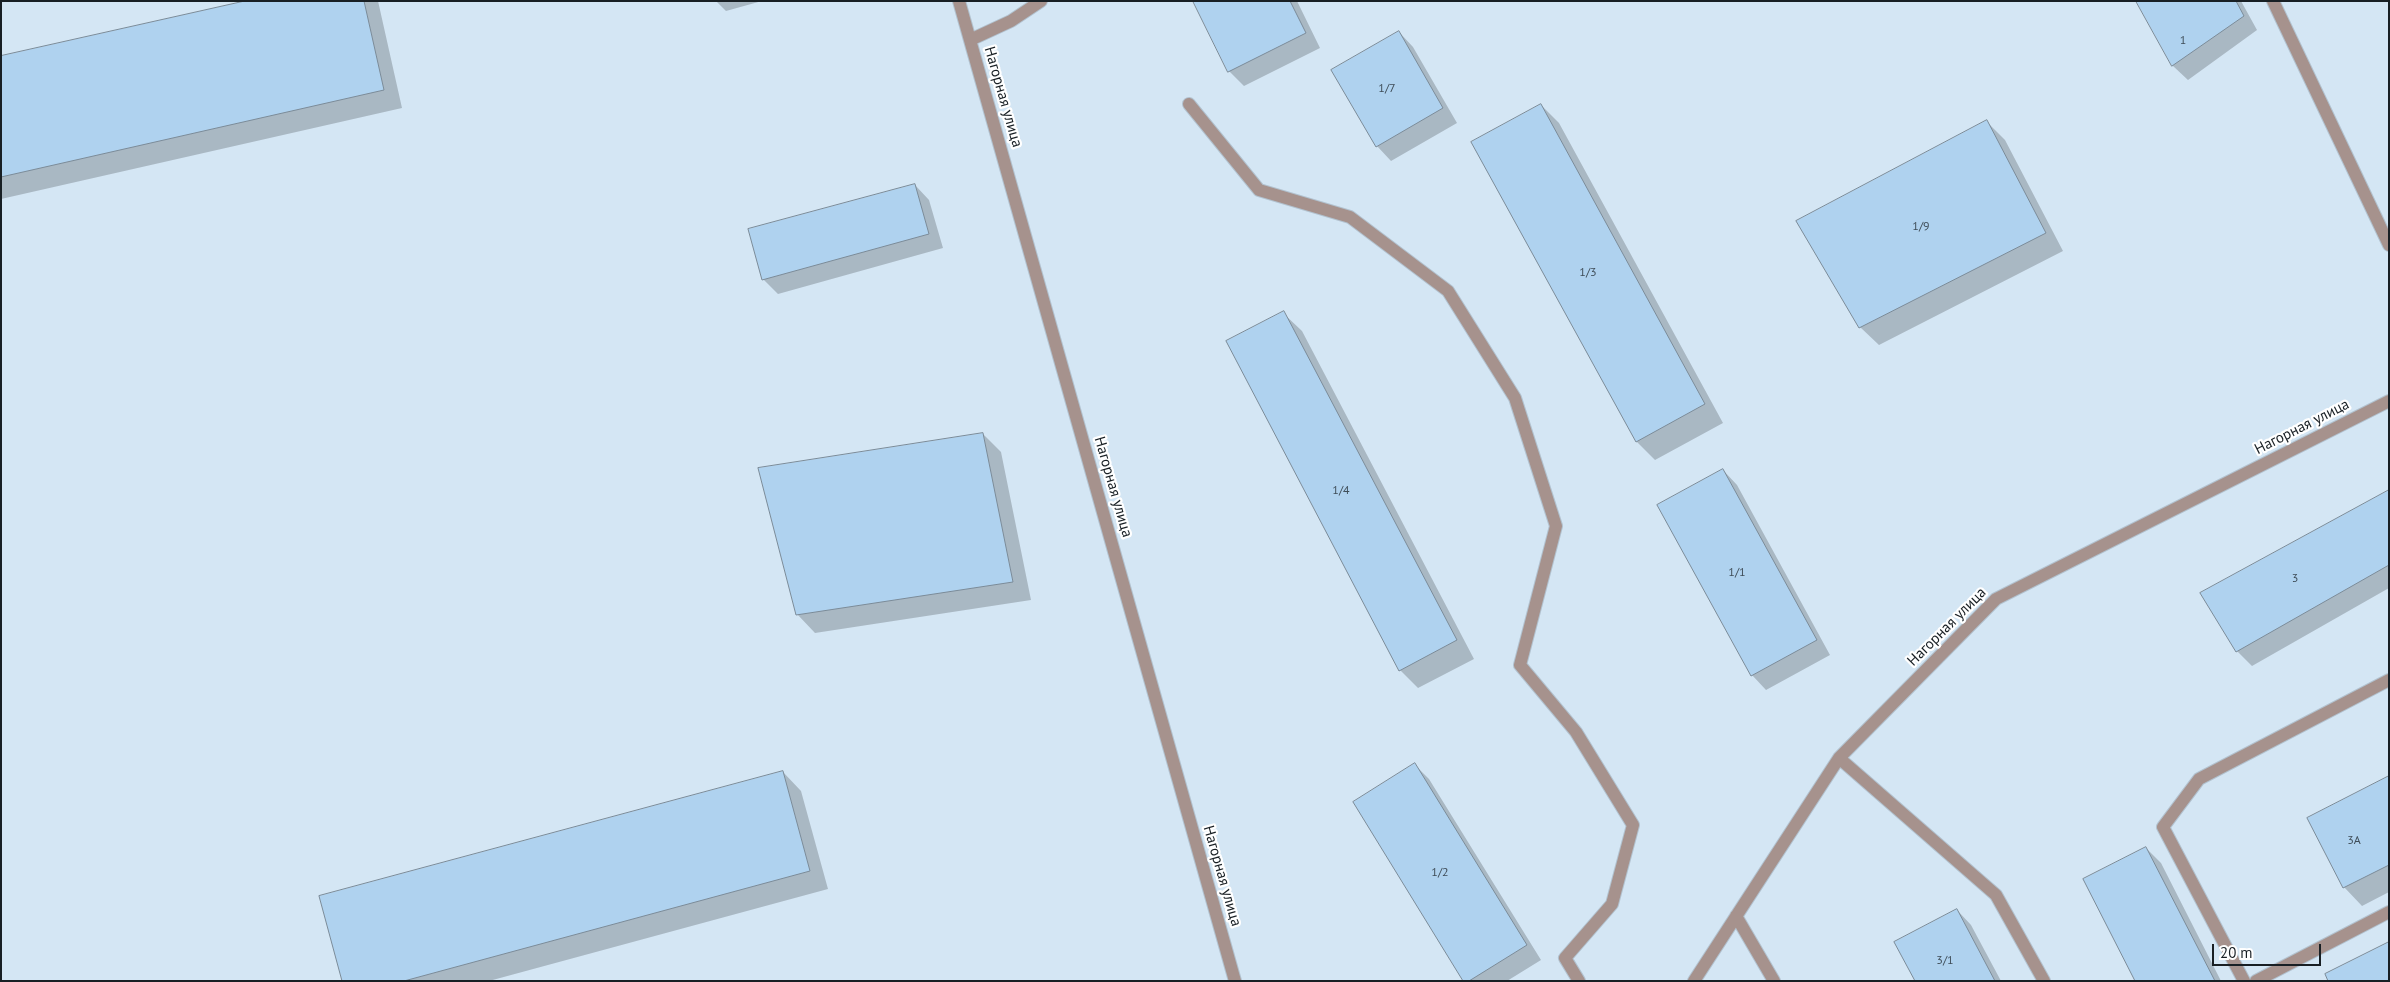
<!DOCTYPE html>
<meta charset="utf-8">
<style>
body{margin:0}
#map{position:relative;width:2390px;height:982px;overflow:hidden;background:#d4e6f4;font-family:"PT Sans",sans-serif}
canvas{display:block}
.frame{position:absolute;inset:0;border:2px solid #181f24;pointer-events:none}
.scale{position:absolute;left:2212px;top:944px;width:109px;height:22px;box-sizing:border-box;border:2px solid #181f24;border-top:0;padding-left:6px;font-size:15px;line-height:18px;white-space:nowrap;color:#181f24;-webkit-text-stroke:4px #fff;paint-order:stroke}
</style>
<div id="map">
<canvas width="2390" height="982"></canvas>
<div class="frame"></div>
<div class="scale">20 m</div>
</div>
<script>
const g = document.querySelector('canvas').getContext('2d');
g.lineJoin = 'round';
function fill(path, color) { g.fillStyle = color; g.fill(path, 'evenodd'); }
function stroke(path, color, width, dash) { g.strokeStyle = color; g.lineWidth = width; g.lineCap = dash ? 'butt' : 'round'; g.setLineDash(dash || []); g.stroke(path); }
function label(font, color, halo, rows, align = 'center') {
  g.font = font + ' "PT Sans",sans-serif'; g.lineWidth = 4.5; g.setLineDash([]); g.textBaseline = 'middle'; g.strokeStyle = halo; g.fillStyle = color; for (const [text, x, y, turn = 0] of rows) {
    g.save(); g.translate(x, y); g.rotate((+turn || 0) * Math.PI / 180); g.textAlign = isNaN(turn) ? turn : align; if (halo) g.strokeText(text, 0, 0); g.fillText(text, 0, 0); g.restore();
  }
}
const shadow = new Path2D(`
 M251,1H378L402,108L1,199V58Z
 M716,1H762L726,11Z
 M1194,1H1297L1320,48L1244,86L1229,71Z
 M2137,1H2241L2257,30L2188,80L2173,66Z
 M1399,32L1413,47L1457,123L1391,161L1377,146Z
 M1541,105L1559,123L1723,423L1655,460L1637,442L1473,142Z
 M1987,122L2005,140L2063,251L1879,345L1860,327Z
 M915,185L929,200L943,248L778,294L763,279Z
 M1283,313L1302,331L1474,659L1418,688L1400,670Z
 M983,434L1001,452L1031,600L815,633L797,614Z
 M1723,470L1737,485L1830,655L1766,690L1752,675Z
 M2389,491V588L2252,666L2237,651Z
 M1415,765L1429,779L1541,960L1507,981H1465Z
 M783,772L801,791L828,889L489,981H343Z
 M2389,778V892L2362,906L2344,887Z
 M2146,848L2161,863L2221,981H2136Z
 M1957,910L1971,925L2001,981H1916Z`);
const building = new Path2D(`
 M245,1H364L384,90L1,177V56Z
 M1193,1H1290L1306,33L1228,72Z
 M2136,1H2236L2244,16L2172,66Z
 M1399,31L1443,108L1376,147L1331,70Z
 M1541,104L1705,404L1636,442L1471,142Z
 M1987,120L2046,233L1859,328L1796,221Z
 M915,184L929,234L762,280L748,229Z
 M1284,311L1457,640L1399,671L1226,341Z
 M983,433L1013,582L796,615L758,468Z
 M1723,469L1817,640L1751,676L1657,505Z
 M2389,490V565L2236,652L2200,593Z
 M1415,763L1527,945L1469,981H1463L1353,802Z
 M783,771L810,871L404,981H342L319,896Z
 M2389,776V865L2343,888L2307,818Z
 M2146,847L2215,981H2135L2083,879Z
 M1957,909L1995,981H1915L1894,942Z
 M2389,942V981H2328L2325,974Z`);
const minor = new Path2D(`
 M959,1L1235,981
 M2273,1L2389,245
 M970,40L1011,21L1041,1
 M1189,104L1259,190L1350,217L1448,291L1515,398L1556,526L1520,665L1576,732L1633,825L1612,904L1565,958L1579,981
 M1839,758L1996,895L2044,981
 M1736,916L1774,981
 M1694,981L1839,758L1996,599L2389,401
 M2244,981L2163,827L2199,779L2389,680
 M2256,981L2389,912`);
const numberNames = [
 ["1",2183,41],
 ["1/7",1387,89],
 ["1/9",1921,227],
 ["1/3",1588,273],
 ["1/4",1341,491],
 ["1/1",1737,573],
 ["3",2295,579],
 ["3А",2354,841],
 ["1/2",1440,873],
 ["3/1",1945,961]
];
const streetNames = [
 ["Нагорная улица",1003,97,74],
 ["Нагорная улица",2302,427,-27],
 ["Нагорная улица",1113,487,74],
 ["Нагорная улица",1947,627,-45],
 ["Нагорная улица",1222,876,74]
];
fill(shadow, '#0003');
fill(building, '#afd2ef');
stroke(building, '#7b8b98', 1);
stroke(minor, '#b2c2cf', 14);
stroke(minor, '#a6928d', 12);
label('12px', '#3e4c57', null, numberNames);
label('15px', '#181f24', '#fff', streetNames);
</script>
